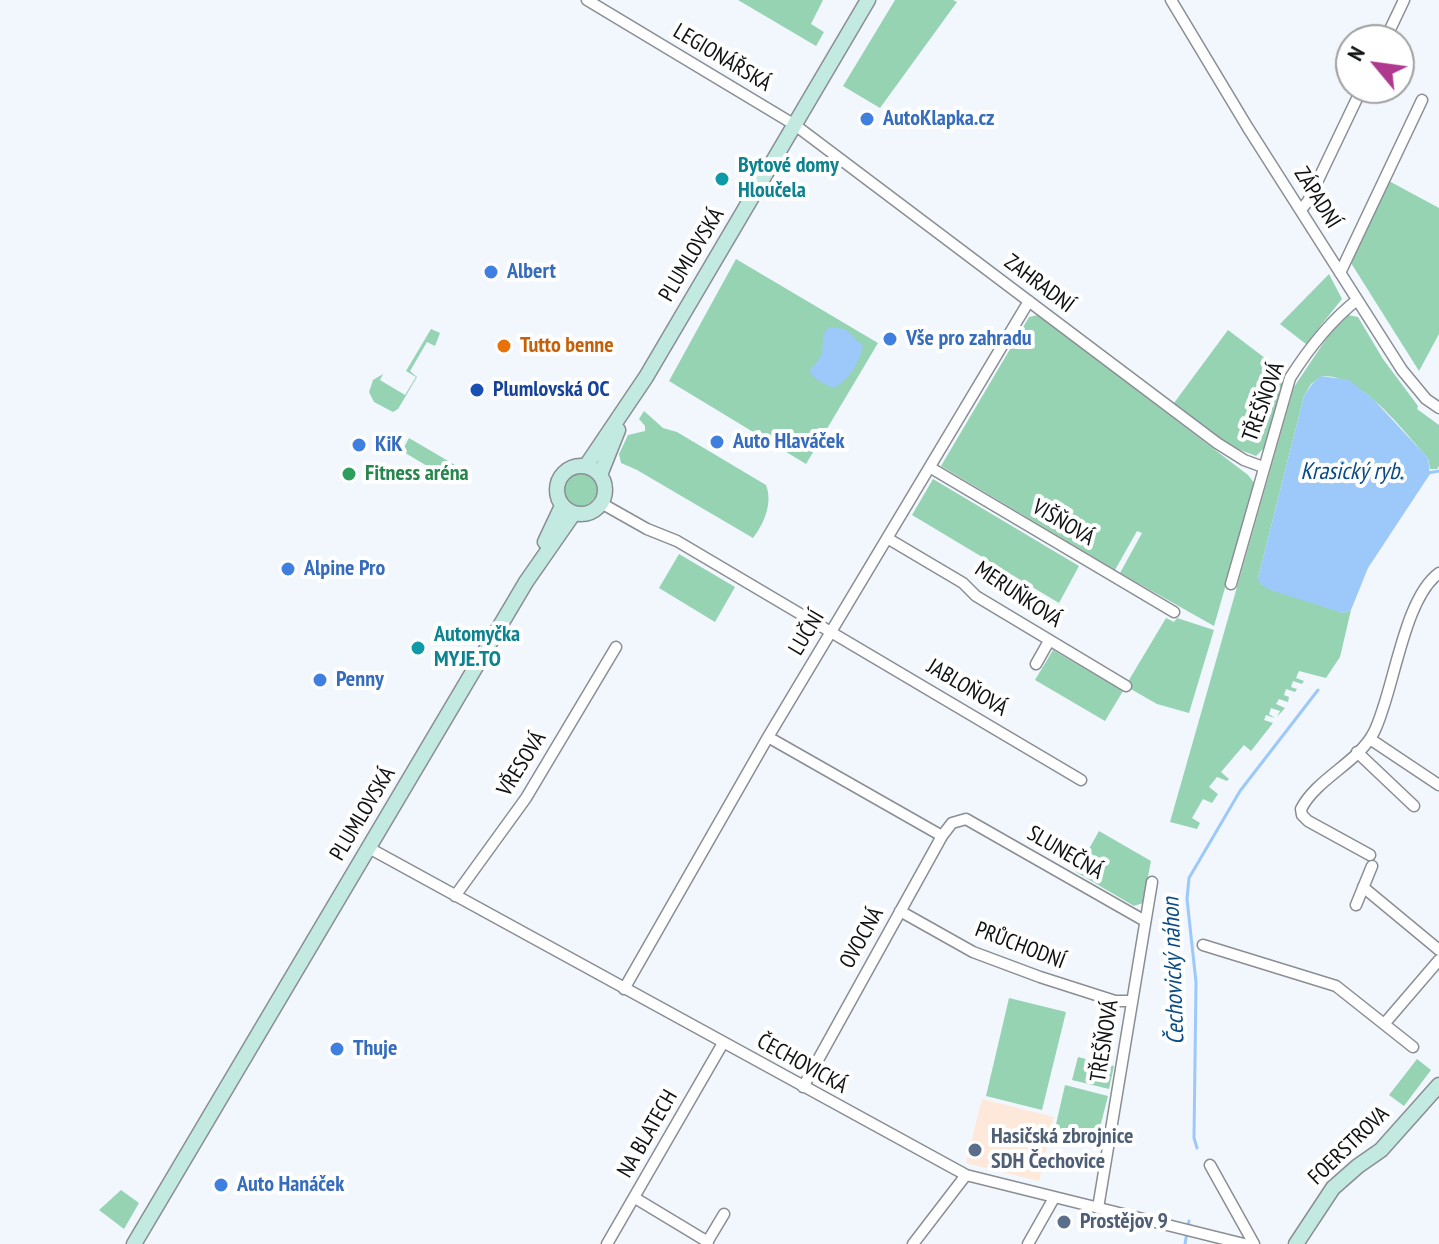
<!DOCTYPE html>
<meta charset="utf-8">
<style>
body{margin:0}
#map{position:relative;width:1439px;height:1244px;overflow:hidden;background:#f2f7fe;font-family:"PT Sans Narrow",sans-serif}
canvas{display:block}
.north{position:absolute;left:1335px;top:24px;width:80px;height:80px;box-sizing:border-box;background:#fff;border:2px solid #9fa0a1;border-radius:50%;rotate:299deg;font-size:22px;font-weight:700;line-height:32px;text-align:center;color:#0f1113}
.north::after{content:'';display:block;margin:auto;width:28px;height:36px;background:#b03990;clip-path:polygon(50% 0,100% 100%,50% 72%,0 100%)}
</style>
<div id="map">
<canvas width="1439" height="1244"></canvas>
<div class="north">N</div>
</div>
<script>
const g = document.querySelector('canvas').getContext('2d');
g.lineJoin = 'round';
function fill(path, color) { g.fillStyle = color; g.fill(path, 'evenodd'); }
function stroke(path, color, width, dash) { g.strokeStyle = color; g.lineWidth = width; g.lineCap = dash ? 'butt' : 'round'; g.setLineDash(dash || []); g.stroke(path); }
function label(font, color, halo, rows, align = 'center') {
  g.font = font + ' "PT Sans Narrow",sans-serif'; g.lineWidth = 8; g.setLineDash([]); g.textBaseline = 'middle'; g.strokeStyle = halo; g.fillStyle = color; for (const [text, x, y, turn = 0] of rows) {
    g.save(); g.translate(x, y); g.rotate((+turn || 0) * Math.PI / 180); g.textAlign = isNaN(turn) ? turn : align; if (halo) g.strokeText(text, 0, 0); g.fillText(text, 0, 0); g.restore();
  }
}
const education = new Path2D(`
 M982,1099L1054,1117L1039,1181L966,1163Z`);
const green = new Path2D(`
 M738,0H823L811,24L824,32L816,46Z
 M895,0H953L957,2L880,108L843,86Z
 M1389,181L1439,208V334L1419,371L1351,263L1362,232Z
 M736,259L878,343L806,464L669,381Z
 M1329,274L1342,299L1306,344L1280,324Z
 M1038,315L1248,475L1255,484L1214,626L1120,573L1142,533L1137,531L1115,570L941,466L1029,317Z
 M1348,315L1358,317L1383,359L1418,406L1417,409L1439,425V466L1437,469H1430L1428,458C1402,430 1363,375 1322,376L1311,384L1304,396L1258,578L1343,613L1351,610L1340,657L1326,678L1299,671L1296,678L1304,681L1302,684L1293,681L1291,687L1297,689L1295,692L1286,689L1284,695L1289,697L1288,702L1279,699L1276,704L1285,708L1277,717L1280,711L1271,708L1269,714L1275,718L1266,715L1264,720L1273,723L1251,751L1244,745L1221,772L1229,779L1227,781L1217,777L1209,787L1218,794L1212,803L1203,799L1192,818L1200,823L1197,829L1170,822L1294,387L1338,321Z
 M431,329L440,333L435,346L427,342L410,371L417,377L398,409L393,412L374,402L369,392L373,380L383,374L380,380L405,395L416,377L406,371Z
 M1228,330L1286,374L1265,447L1256,456L1227,445L1174,403Z
 M644,411L663,428L677,432L766,485C773,503 764,524 753,538L637,470L621,463L619,454L628,435L645,431V426L639,419Z
 M409,438L455,465L459,472L456,478L449,479L402,451Z
 M563 489a17 17 0 1 1 34 0a17 17 0 1 1-34 0Z
 M933,479L1079,566L1059,603L912,515Z
 M679,554L735,587L715,622L659,588Z
 M1166,618L1174,622L1177,618L1214,630L1189,713L1157,704L1129,688V680Z
 M1053,650L1123,691L1105,721L1035,680Z
 M1099,831L1151,861L1143,903L1134,906L1076,872Z
 M1009,998L1066,1012L1042,1110L986,1096Z
 M1078,1057L1114,1066L1109,1089L1072,1080Z
 M1417,1059L1431,1070L1404,1106L1389,1095Z
 M1065,1085L1108,1096L1096,1143L1054,1133Z
 M121,1190L139,1203L124,1229L99,1210Z`);
const water = new Path2D(`
 M829,327L845,329L863,346C860,361 848,382 833,388L817,380L809,371C823,356 823,355 823,335Z
 M1321,376L1349,380L1374,400L1428,458L1430,474L1368,568L1351,610L1343,613L1270,590L1260,584L1258,578L1304,396L1312,384Z`);
const stream = new Path2D(`
 M1428,473L1439,471
 M1197,1148L1194,1138L1196,982L1187,899L1189,878L1240,791L1318,690
 M1185,1244L1189,1221`);
const street = new Path2D(`
 M587,0L795,125L1217,443L1244,460L1263,467
 M1171,0L1248,128L1402,370L1426,399L1439,408
 M1385,40L1404,0
 M1301,210L1308,201L1362,88
 M1340,273L1422,100
 M931,468L1174,612
 M601,503L647,529L677,541L1081,780
 M887,538L963,583L976,596L1126,686
 M1231,584L1290,378C1309,348 1329,322 1357,300
 M1036,664L1049,641
 M768,737L942,836
 M1370,739L1439,785
 M1357,752L1414,806
 M369,848L966,1175L1244,1244
 M1370,855L1308,821L1302,815L1301,809C1317,778 1358,763 1374,732C1394,692 1403,599 1439,573
 M1363,887L1439,950
 M455,896L526,798L616,647
 M1356,905L1372,866
 M900,911L973,952L1040,977L1115,1001H1131
 M1203,945L1336,986L1413,1047
 M624,989L768,737L1029,301
 M1385,1023L1439,960
 M803,1087L942,836L952,823L966,819L1145,921
 M1210,1165L1254,1244
 M635,1198L708,1242
 M1098,1208L1152,882
 M607,1244L723,1043
 M706,1244L724,1214
 M913,1244L966,1175
 M1028,1244L1054,1198`);
const secondary = new Path2D(`
 M557 490a24 24 0 1 1 48 0a24 24 0 1 1-48 0Z
 M586,466L646,377L868,0
 M600,475L618,430
 M545,542L562,506
 M134,1244L526,582L574,513
 M1296,1244L1333,1188L1358,1166L1381,1150L1439,1085`);
const markers = [
 [867,119,8,"#3f7fe0"],
 [722,179,8,"#0f9aa8"],
 [491,272,8,"#3f7fe0"],
 [890,339,8,"#3f7fe0"],
 [504,346,8,"#e8710a"],
 [477,390,8,"#1a4fb4"],
 [717,442,8,"#3f7fe0"],
 [359,445,8,"#3f7fe0"],
 [349,474,8,"#2e9e5b"],
 [288,569,8,"#3f7fe0"],
 [418,648,8,"#0f9aa8"],
 [320,680,8,"#3f7fe0"],
 [337,1049,8,"#3f7fe0"],
 [975,1150,8,"#5c6f8a"],
 [221,1185,8,"#3f7fe0"],
 [1064,1222,8,"#5c6f8a"]
];
const streetNames = [
 ["LEGIONÁŘSKÁ",722,58,31],
 ["ZÁPADNÍ",1317,198,58],
 ["PLUMLOVSKÁ",692,255,-59],
 ["ZAHRADNÍ",1039,284,37],
 ["TŘEŠŇOVÁ",1264,402,-70],
 ["VIŠŇOVÁ",1063,523,31],
 ["MERUŇKOVÁ",1018,595,34],
 ["LUČNÍ",807,633,-59],
 ["JABLOŇOVÁ",967,688,31],
 ["VŘESOVÁ",522,764,-58],
 ["PLUMLOVSKÁ",363,814,-59],
 ["SLUNEČNÁ",1065,853,30],
 ["OVOCNÁ",862,938,-61],
 ["PRŮCHODNÍ",1020,946,21],
 ["TŘEŠŇOVÁ",1105,1041,-81],
 ["ČECHOVICKÁ",802,1064,29],
 ["NA BLATECH",648,1134,-60],
 ["FOERSTROVA",1349,1146,-44]
];
const shopNames = [
 ["AutoKlapka.cz",883,119],
 ["Albert",507,272],
 ["Vše pro zahradu",906,339],
 ["Auto Hlaváček",733,442],
 ["KiK",375,445],
 ["Alpine Pro",304,569],
 ["Penny",336,680],
 ["Thuje",353,1049],
 ["Auto Hanáček",237,1185]
];
const cultureNames = [
 ["Bytové domy",738,166],
 ["Hloučela",738,191],
 ["Automyčka",434,635],
 ["MYJE.TO",434,660]
];
const foodNames = [
 ["Tutto benne",520,346]
];
const transitNames = [
 ["Plumlovská OC",493,390]
];
const leisureNames = [
 ["Fitness aréna",365,474]
];
const serviceNames = [
 ["Hasičská zbrojnice",991,1137],
 ["SDH Čechovice",991,1162],
 ["Prostějov 9",1080,1222]
];
const waterNames = [
 ["Krasický ryb.",1352,472],
 ["Čechovický náhon",1174,971,-92]
];
fill(education, '#fde8d9');
fill(green, '#96d3b3');
fill(water, '#9cc9fa');
stroke(stream, '#9cc9fa', 3);
stroke(street, '#8a8e94', 13);
stroke(secondary, '#8a8e94', 17);
stroke(street, '#fff', 10);
stroke(secondary, '#c3eae1', 14);
for (const [x, y, r, color] of markers) { const dot = new Path2D(); dot.arc(x, y, r, 0, 2 * Math.PI); g.fillStyle = color; g.fill(dot); stroke(dot, '#fff', 3); }
label('22px', '#0f1113', '#fff', streetNames);
label('bold 22px', '#366cbe', '#fff', shopNames, 'left');
label('bold 22px', '#0d838f', '#fff', cultureNames, 'left');
label('bold 22px', '#c56008', '#fff', foodNames, 'left');
label('bold 22px', '#164399', '#fff', transitNames, 'left');
label('bold 22px', '#27864d', '#fff', leisureNames, 'left');
label('bold 22px', '#4e5e75', '#fff', serviceNames, 'left');
label('italic 24px', '#0b4c86', '#fff', waterNames);
</script>
